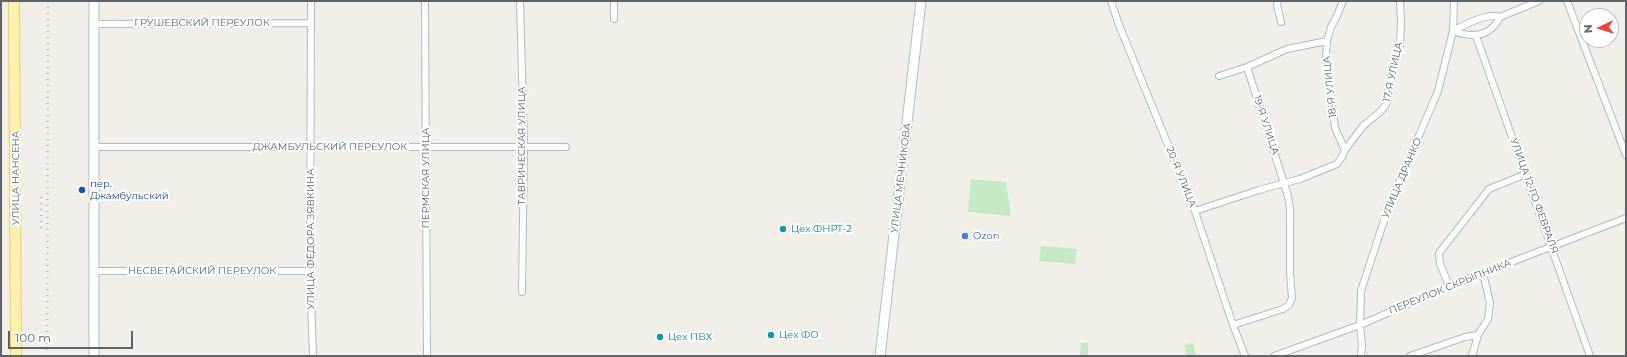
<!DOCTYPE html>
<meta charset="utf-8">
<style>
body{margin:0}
#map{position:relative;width:1627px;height:357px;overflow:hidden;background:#f1efe8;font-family:Montserrat,sans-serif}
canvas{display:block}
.frame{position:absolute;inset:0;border:2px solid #5f6368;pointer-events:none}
.north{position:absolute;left:1579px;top:8px;width:40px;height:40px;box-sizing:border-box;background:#fff;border:1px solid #bfc1c3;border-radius:50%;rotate:266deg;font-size:11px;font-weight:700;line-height:16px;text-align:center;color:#5f6368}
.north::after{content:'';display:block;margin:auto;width:14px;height:18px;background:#ea4335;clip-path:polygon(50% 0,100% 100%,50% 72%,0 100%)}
.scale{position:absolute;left:8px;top:331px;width:125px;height:18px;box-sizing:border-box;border:2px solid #5f6368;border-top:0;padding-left:5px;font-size:12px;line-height:14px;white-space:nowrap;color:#5f6368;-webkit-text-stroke:3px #fff;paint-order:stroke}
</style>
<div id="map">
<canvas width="1627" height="357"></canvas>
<div class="frame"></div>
<div class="north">N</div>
<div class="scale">100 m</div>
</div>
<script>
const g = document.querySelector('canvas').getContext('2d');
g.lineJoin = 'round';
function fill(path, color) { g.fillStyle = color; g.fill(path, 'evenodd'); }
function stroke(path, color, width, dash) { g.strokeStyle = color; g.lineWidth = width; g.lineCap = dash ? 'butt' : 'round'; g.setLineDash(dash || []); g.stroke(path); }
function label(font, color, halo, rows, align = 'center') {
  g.font = font + ' Montserrat,sans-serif'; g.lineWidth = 4; g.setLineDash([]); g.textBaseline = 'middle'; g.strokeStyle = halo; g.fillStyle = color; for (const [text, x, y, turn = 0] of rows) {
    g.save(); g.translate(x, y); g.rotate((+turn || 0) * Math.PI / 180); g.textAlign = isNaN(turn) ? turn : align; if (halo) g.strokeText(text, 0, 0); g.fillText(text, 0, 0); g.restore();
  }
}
const green = new Path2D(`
 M971,179L1006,182L1011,216L968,212Z
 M1041,246L1077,249L1075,264L1039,261Z
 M1081,343H1088V356H1080Z
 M1193,343L1196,356H1187L1184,345Z`);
const street = new Path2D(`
 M311,1L310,271L313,356
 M425,1L427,356
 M520,1L524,147L522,292
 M614,1V19
 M1111,1L1119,25L1195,211L1233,325L1245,356
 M1278,1L1277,5L1281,22
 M1343,1L1337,16L1331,27L1327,41L1326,55L1335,128L1345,150
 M1567,1L1626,155
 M94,24L310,23
 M1453,31C1464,25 1488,12 1500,17L1539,1
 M1453,31C1472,38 1490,37 1500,17
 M1476,36L1590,356
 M1219,76L1247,67L1287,49L1327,41
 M94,147H566
 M1195,211L1259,190L1300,179L1337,164L1342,157L1345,150L1363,126L1380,112L1386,105L1393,64L1400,45L1401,21L1400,1
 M94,271H310
 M1449,286L1440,264L1439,253L1489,189L1526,174
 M1233,325L1283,309L1289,305L1292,298L1290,272V209L1288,196L1247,67
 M1274,356L1360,325L1449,286L1626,218
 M1361,356L1362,345L1360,325L1361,291L1388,208L1438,91L1453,31L1454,1
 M1410,356L1465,337L1478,335
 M1472,356L1478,335L1488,319L1490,303L1483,273`);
const secondary = new Path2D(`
 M94,356V1
 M880,356L921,1`);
const primary = new Path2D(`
 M14,1L16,356`);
const rail = new Path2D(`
 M41,197V232
 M47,356L48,1`);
const markers = [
 [82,190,4,"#1a4fb4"],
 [783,229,4,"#0f9aa8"],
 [965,236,4,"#3f7fe0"],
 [771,335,4,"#0f9aa8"],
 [660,337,4,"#0f9aa8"]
];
const streetNames = [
 ["ГРУШЕВСКИЙ ПЕРЕУЛОК",202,23],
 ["17-Я УЛИЦА",1393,72,-78],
 ["18-Я УЛИЦА",1330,87,-96],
 ["19-Я УЛИЦА",1266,125,72],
 ["ТАВРИЧЕСКАЯ УЛИЦА",522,146,-90],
 ["ДЖАМБУЛЬСКИЙ ПЕРЕУЛОК",330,147],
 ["20-Я УЛИЦА",1181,177,68],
 ["УЛИЦА НАНСЕНА",16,178,-90],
 ["ПЕРМСКАЯ УЛИЦА",426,178,-90],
 ["УЛИЦА МЕЧНИКОВА",901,178,-83],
 ["УЛИЦА ДРАНКО",1402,178,-67],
 ["УЛИЦА 12-ГО ФЕВРАЛЯ",1534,196,70],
 ["УЛИЦА ФЁДОРА ЗЯВКИНА",311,239,-90],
 ["НЕСВЕТАЙСКИЙ ПЕРЕУЛОК",202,271],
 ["ПЕРЕУЛОК СКРЫПНИКА",1450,287,-22]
];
const transitNames = [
 ["пер.",90,184],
 ["Джамбульский",90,196]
];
const cultureNames = [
 ["Цех ФНРТ-2",791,229],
 ["Цех ФО",779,335],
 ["Цех ПВХ",668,337]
];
const shopNames = [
 ["Ozon",973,236]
];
fill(green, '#c5e8c5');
stroke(street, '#b5b8bc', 8);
stroke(secondary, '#b6babf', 11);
stroke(primary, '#f2c960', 12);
stroke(street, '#fff', 6);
stroke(secondary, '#fff', 9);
stroke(primary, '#fff2af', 10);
stroke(rail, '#b6b7b8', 2.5, [1, 5]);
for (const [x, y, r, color] of markers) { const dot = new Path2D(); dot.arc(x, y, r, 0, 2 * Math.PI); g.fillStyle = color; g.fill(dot); stroke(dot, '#fff', 1.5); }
label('10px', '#5f6368', '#fff', streetNames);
label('10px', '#164399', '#fff', transitNames, 'left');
label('10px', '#0d838f', '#fff', cultureNames, 'left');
label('10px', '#366cbe', '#fff', shopNames, 'left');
</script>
